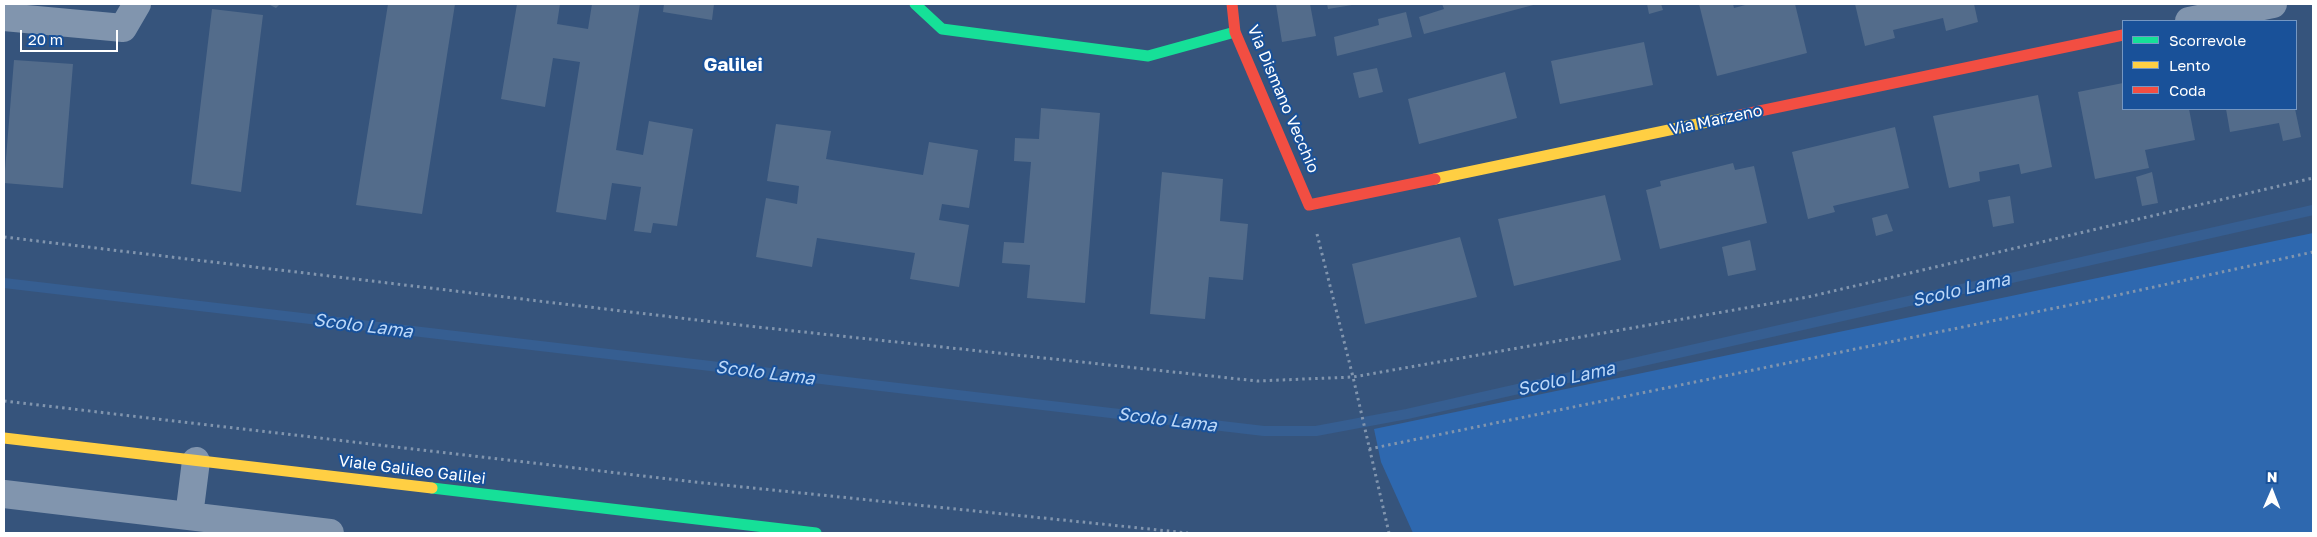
<!DOCTYPE html>
<style>
body{margin:0}
#map{position:relative;width:2317px;height:537px;overflow:hidden;background:#36547c;font-family:"Golos Text",sans-serif}
canvas{display:block}
.frame{position:absolute;inset:0;border:5px solid #fff;pointer-events:none}
.legend{position:absolute;left:2122px;top:20px;width:175px;height:90px;box-sizing:border-box;background:#195199;border:1px solid #7597c2;margin:0;padding:6px 9px;list-style:none;font-size:15px;color:#fff}
.legend li{display:flex;align-items:center;gap:10px;height:25px}
.legend b{width:25px;border:1px solid #7597c2}
.north{position:absolute;left:2247px;top:467px;width:50px;height:50px;-webkit-text-stroke:4px #195199;paint-order:stroke;rotate:1deg;font-size:14px;font-weight:700;line-height:20px;text-align:center;color:#fff}
.north::after{content:'';display:block;margin:auto;width:18px;height:22px;background:#fff;clip-path:polygon(50% 0,100% 100%,50% 72%,0 100%)}
.scale{position:absolute;left:20px;top:30px;width:98px;height:22px;box-sizing:border-box;border:2px solid #fff;border-top:0;padding-left:6px;font-size:15px;line-height:18px;white-space:nowrap;color:#fff;-webkit-text-stroke:4px #195199;paint-order:stroke}
</style>
<div id="map">
<canvas width="2317" height="537"></canvas>
<div class="frame"></div>
<ul class="legend">
<li><b style="height:6px;background:#16e098"></b>Scorrevole</li>
<li><b style="height:6px;background:#ffcf43"></b>Lento</li>
<li><b style="height:6px;background:#f24e42"></b>Coda</li>
</ul>
<div class="north">N</div>
<div class="scale">20 m</div>
</div>
<script>
const g = document.querySelector('canvas').getContext('2d');
g.lineJoin = 'round';
function fill(path, color) { g.fillStyle = color; g.fill(path, 'evenodd'); }
function stroke(path, color, width, dash) { g.strokeStyle = color; g.lineWidth = width; g.lineCap = dash ? 'butt' : 'round'; g.setLineDash(dash || []); g.stroke(path); }
function label(font, color, halo, rows, align = 'center') {
  g.font = font + ' "Golos Text",sans-serif'; g.lineWidth = 4; g.setLineDash([]); g.textBaseline = 'middle'; g.strokeStyle = halo; g.fillStyle = color; for (const [text, x, y, turn = 0] of rows) {
    g.save(); g.translate(x, y); g.rotate((+turn || 0) * Math.PI / 180); g.textAlign = isNaN(turn) ? turn : align; if (halo) g.strokeText(text, 0, 0); g.fillText(text, 0, 0); g.restore();
  }
}
const green = new Path2D(`
 M2313,233V533H1413L1381,462L1374,429Z`);
const stream = new Path2D(`
 M4,283L1264,431H1316L1407,414L2313,210`);
const building = new Path2D(`
 M268,4H280L276,8Z
 M388,4H455L422,214L356,205Z
 M517,4H560L557,24L588,29L592,4H640L616,150L643,155L649,121L693,129L677,226L653,223L651,233L634,231L641,187L612,183L606,220L556,212L580,62L553,58L545,107L501,99Z
 M664,4H714L712,20L663,12Z
 M1276,4H1310L1316,36L1282,42Z
 M1327,4H1352V5L1328,9Z
 M1442,4H1537L1424,34L1419,17L1444,9Z
 M1647,4H1661L1663,10L1649,14Z
 M1699,4H1733L1734,8L1749,4H1795L1807,53L1717,76Z
 M1855,4H1974L1978,22L1946,31L1943,18L1893,30L1895,38L1865,46Z
 M212,9L263,15L241,192L191,184Z
 M1406,12L1412,37L1337,56L1334,37L1379,25L1378,19Z
 M1644,42L1653,85L1560,104L1551,61Z
 M14,60L73,64L63,188L4,183Z
 M1377,68L1383,92L1359,98L1353,73Z
 M1505,72L1517,118L1419,144L1408,99Z
 M2123,83V109H2189L2195,140L2145,150L2149,168L2095,179L2078,92Z
 M2038,95L2052,167L2021,174L2019,164L1979,172L1980,181L1949,188L1933,116Z
 M1041,108L1100,113L1085,303L1027,298L1030,265L1002,263L1004,242L1024,243L1031,162L1014,161L1015,138L1039,139Z
 M2226,109H2295L2301,137L2283,141L2279,123L2230,132Z
 M776,124L831,131L826,159L923,175L929,142L978,150L969,208L942,204L939,220L969,225L959,287L910,279L915,253L817,238L812,267L756,257L766,198L797,204L799,186L767,181Z
 M1895,127L1909,188L1833,206L1835,212L1808,219L1792,152Z
 M1733,163L1735,170L1754,166L1767,223L1660,249L1646,190L1661,186L1660,181Z
 M1162,172L1223,179L1220,221L1248,224L1243,280L1209,277L1205,319L1150,314Z
 M2152,172L2158,203L2142,206L2136,177Z
 M1605,195L1621,260L1514,286L1498,219Z
 M2010,196L2014,223L1993,227L1988,200Z
 M1887,214L1893,231L1876,236L1872,218Z
 M1460,237L1477,297L1365,324L1352,264Z
 M1750,240L1756,270L1728,276L1722,247Z`);
const path = new Path2D(`
 M1317,234L1353,377L1389,533
 M4,237L739,325L1257,381L1353,377L1808,297L2313,178
 M4,401L695,482L1188,533
 M1369,449L2104,298L2313,252`);
const street = new Path2D(`
 M4,17L123,28L137,4
 M2189,21L2273,4
 M4,494L330,533
 M189,516L196,461`);
const fast = new Path2D(`
 M915,4L942,29L1148,56L1235,32
 M432,488L816,533`);
const slow = new Path2D(`
 M1435,179L1731,117
 M4,438L432,488`);
const jam = new Path2D(`
 M1232,4L1235,32L1309,205L1435,179
 M1731,117L2123,35`);
const streetNames = [
 ["Via Dismano Vecchio",1283,99,67],
 ["Via Marzeno",1716,120,-12],
 ["Viale Galileo Galilei",412,470,7]
];
const waterNames = [
 ["Scolo Lama",1961,290,-13],
 ["Scolo Lama",363,326,7],
 ["Scolo Lama",765,373,7],
 ["Scolo Lama",1566,379,-13],
 ["Scolo Lama",1167,420,7]
];
const quarterNames = [
 ["Galilei",733,65]
];
fill(green, '#2e68af');
stroke(stream, '#365e91', 10);
fill(building, '#536c8b');
stroke(path, '#8195ae', 3, [2.5, 4]);
stroke(street, '#8195ae', 28);
stroke(fast, '#16e098', 11);
stroke(slow, '#ffcf43', 11);
stroke(jam, '#f24e42', 11);
label('16px', '#fff', '#195199', streetNames);
label('italic 18px', '#bbd7f8', '#195199', waterNames);
label('bold 19px', '#fff', '#195199', quarterNames);
</script>
